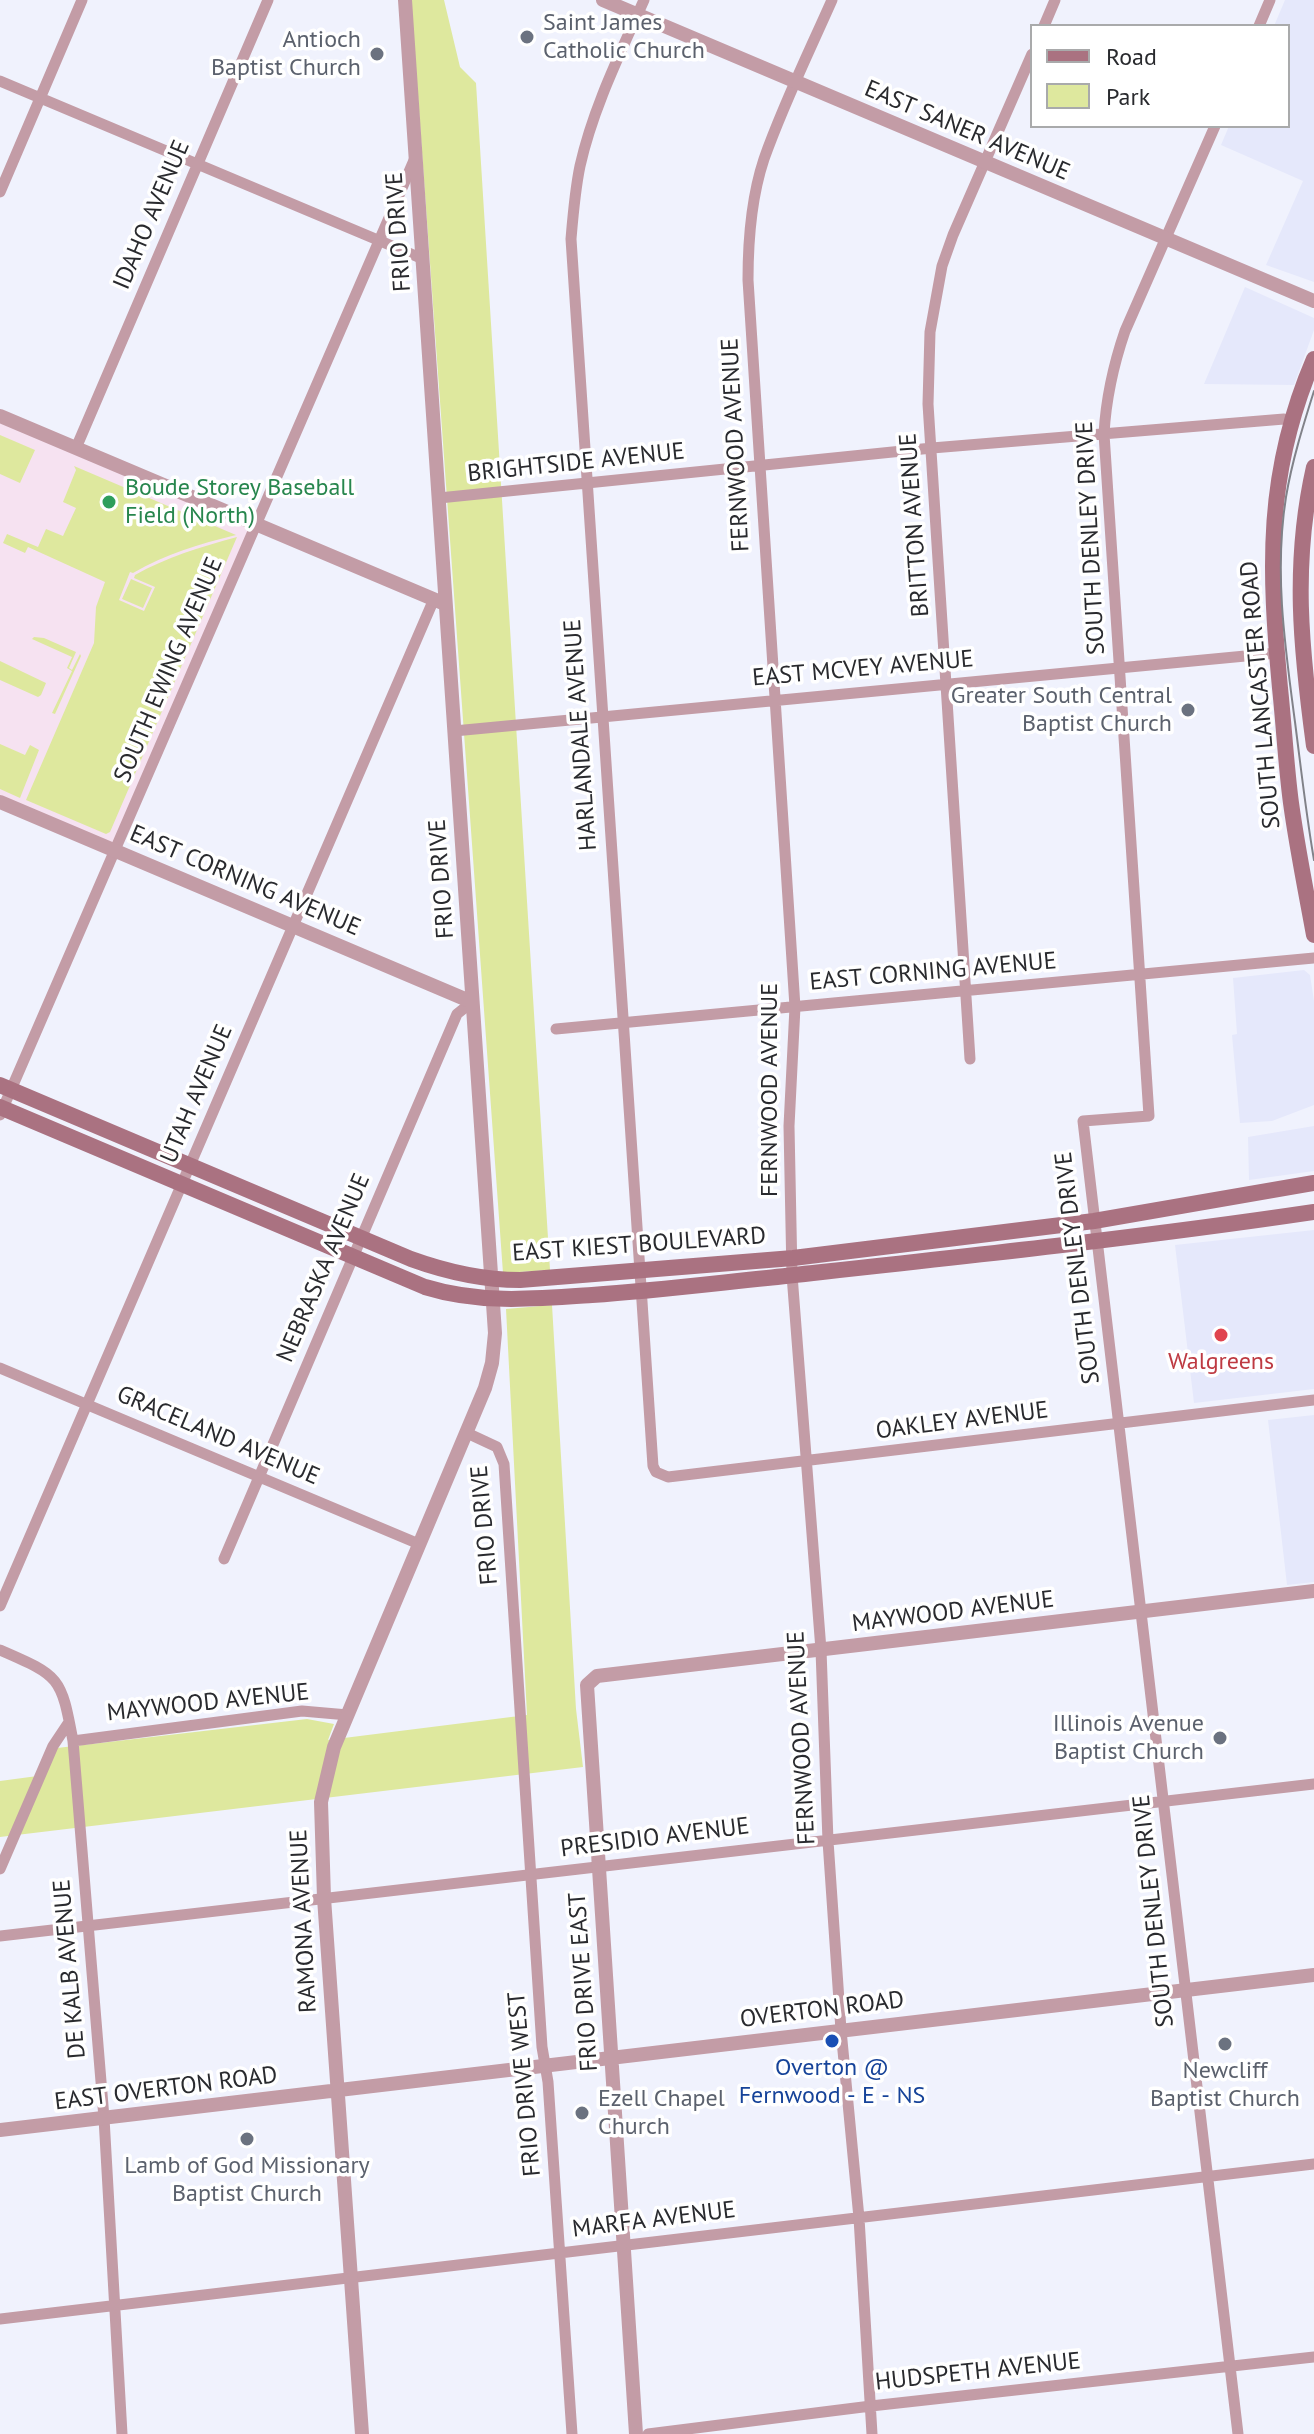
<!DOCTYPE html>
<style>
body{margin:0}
#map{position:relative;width:1314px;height:2434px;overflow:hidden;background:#f0f2fd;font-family:"PT Sans",sans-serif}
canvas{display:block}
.legend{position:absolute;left:1030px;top:24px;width:260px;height:104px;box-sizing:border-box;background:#fff;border:2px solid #a9aaab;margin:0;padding:10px 14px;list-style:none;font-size:24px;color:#292a2e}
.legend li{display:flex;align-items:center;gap:16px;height:40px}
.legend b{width:40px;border:2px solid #a9aaab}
</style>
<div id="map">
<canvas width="1314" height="2434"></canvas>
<ul class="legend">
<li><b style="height:10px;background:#aa7281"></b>Road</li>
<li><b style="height:22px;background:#dee89e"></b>Park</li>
</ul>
</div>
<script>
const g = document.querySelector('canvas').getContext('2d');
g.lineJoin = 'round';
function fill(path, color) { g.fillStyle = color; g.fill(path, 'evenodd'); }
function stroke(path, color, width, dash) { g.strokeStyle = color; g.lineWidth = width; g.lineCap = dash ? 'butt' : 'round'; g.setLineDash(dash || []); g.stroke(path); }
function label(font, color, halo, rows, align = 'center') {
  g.font = font + ' "PT Sans",sans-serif'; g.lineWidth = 7; g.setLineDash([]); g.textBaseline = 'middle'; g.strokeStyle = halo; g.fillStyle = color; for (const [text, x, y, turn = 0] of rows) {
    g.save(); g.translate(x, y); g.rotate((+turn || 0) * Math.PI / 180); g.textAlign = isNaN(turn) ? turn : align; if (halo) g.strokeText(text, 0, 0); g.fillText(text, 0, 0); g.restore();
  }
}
const built = new Path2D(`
 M1285,0H1314V282L1266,265L1303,181L1221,145L1229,126H1288V26H1274Z
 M1245,287L1314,318V330L1294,385L1204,384Z
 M1304,970L1310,975L1314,1001V1105L1272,1121L1240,1123L1232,1035L1237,1034L1233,978Z
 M1314,1126V1171L1249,1180L1248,1137Z
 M1314,1230V1389L1194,1403L1175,1245Z
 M1314,1415V1582L1287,1585L1268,1420Z`);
const education = new Path2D(`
 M0,415L255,523L115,850L0,801Z`);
const green = new Path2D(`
 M411,0H444L460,67L476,83L550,1270L503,1273Z
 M0,435L35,450L20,483L0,474Z
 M74,466L236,535C199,544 166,554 133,573L130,572L119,600L144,611L155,587L134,578L135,575C167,557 200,547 237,537L110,832L106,834L26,800L94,643L96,607L105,582L28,547L25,553L3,543L7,534L38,547L46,529L63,536L76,508L63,502L76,470Z
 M131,579L152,588L143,608L122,599Z
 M34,637L44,638L76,652L69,668L72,670L80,654L81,656L55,714L52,713L72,671L67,668L72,657L32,639Z
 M0,661L46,683L41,695L38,697L0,680Z
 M0,744L25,755L30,745L39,750L20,798L0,789Z
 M552,1305L576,1709L583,1767L0,1837V1781L45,1775L57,1748L307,1719L334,1724L328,1740L527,1715L506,1309Z`);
const minor = new Path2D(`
 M644,0C620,54 593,108 580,166C575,190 573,215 571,239L653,1466L656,1472L668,1477L1314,1400
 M832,0C809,52 783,105 764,159C751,198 748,239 748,280L795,1007L789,1126L792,1275L821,1650L828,1841L841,2030L859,2218L872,2434
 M1044,26L1055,0
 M1259,26L1270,0
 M0,81L423,259
 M1215,126L1125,331C1113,366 1106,398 1104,434L1149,1116L1083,1121L1238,2434
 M0,192L82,0
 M76,448L268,0
 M439,498L932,448L1284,419L1292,421
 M454,731L1277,653
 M556,1029L1314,958
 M970,1059L928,404L930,332L942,266L953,235L1032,54
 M0,1115L415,158
 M0,1368L419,1544
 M467,1433L497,1447L504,1464L542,2047L548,2082L572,2434
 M224,1559L457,1014L472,1002
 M0,1606L434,599
 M0,1650C60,1676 61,1676 73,1741L104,2118L122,2434
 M73,1741L302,1711L348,1715
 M0,1869L53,1746L69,1722
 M0,1936L1314,1784
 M0,2319L1314,2164
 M648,2434L871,2406L1314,2357`);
const tertiary = new Path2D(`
 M603,0L1314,301
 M0,416L445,604
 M0,802L472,1002
 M0,2130L1314,1975
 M362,2434L324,1898L321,1802L334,1747L485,1388L492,1363L495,1333L405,0
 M636,2434L587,1685L597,1676L1314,1591`);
const secondary = new Path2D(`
 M1314,359C1265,473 1269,568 1280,688C1284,726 1286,765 1291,803C1297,847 1306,891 1314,935
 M1314,467C1292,564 1301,649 1314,746
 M0,1085L411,1259C447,1272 482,1280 520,1280L793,1258L1094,1221L1314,1183
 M0,1107L425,1287C480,1304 535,1299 592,1295C651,1291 709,1284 767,1278C950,1258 1132,1239 1314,1212`);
const tram = new Path2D(`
 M1314,391C1303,426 1292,461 1286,497C1274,572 1285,647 1295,722C1301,768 1306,814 1314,860`);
const markers = [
 [527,37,8,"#6b7280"],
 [377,54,8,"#6b7280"],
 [109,502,8,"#2e9e5b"],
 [1188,710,8,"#6b7280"],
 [1221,1335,8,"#e0444e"],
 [1220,1738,8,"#6b7280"],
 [832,2041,8,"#1a4fb4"],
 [1225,2044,8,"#6b7280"],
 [582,2113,8,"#6b7280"],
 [247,2139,8,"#6b7280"]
];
const worshipNames = [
 ["Saint James",543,23,"left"],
 ["Catholic Church",543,51,"left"],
 ["Antioch",361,40],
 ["Baptist Church",361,68],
 ["Greater South Central",1172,696],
 ["Baptist Church",1172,724],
 ["Illinois Avenue",1204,1724],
 ["Baptist Church",1204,1752],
 ["Newcliff",1225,2071,"center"],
 ["Baptist Church",1225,2099,"center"],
 ["Ezell Chapel",598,2099,"left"],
 ["Church",598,2127,"left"],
 ["Lamb of God Missionary",247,2166,"center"],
 ["Baptist Church",247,2194,"center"]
];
const streetNames = [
 ["EAST SANER AVENUE",967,131,23],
 ["IDAHO AVENUE",152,215,-67],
 ["FRIO DRIVE",399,232,-94],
 ["FERNWOOD AVENUE",736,445,-93],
 ["BRIGHTSIDE AVENUE",576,463,-6],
 ["BRITTON AVENUE",915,525,-94],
 ["SOUTH DENLEY DRIVE",1091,538,-93],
 ["EAST MCVEY AVENUE",863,669,-5],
 ["SOUTH EWING AVENUE",169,670,-67],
 ["SOUTH LANCASTER ROAD",1261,695,-95],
 ["HARLANDALE AVENUE",581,735,-94],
 ["FRIO DRIVE",442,879,-94],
 ["EAST CORNING AVENUE",245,881,23],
 ["EAST CORNING AVENUE",933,972,-5],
 ["FERNWOOD AVENUE",770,1090,-90],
 ["UTAH AVENUE",197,1094,-67],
 ["EAST KIEST BOULEVARD",639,1245,-4],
 ["NEBRASKA AVENUE",324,1268,-67],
 ["SOUTH DENLEY DRIVE",1078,1268,-97],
 ["OAKLEY AVENUE",962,1421,-7],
 ["GRACELAND AVENUE",218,1436,23],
 ["FRIO DRIVE",485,1525,-95],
 ["MAYWOOD AVENUE",953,1612,-7],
 ["MAYWOOD AVENUE",208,1703,-6],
 ["FERNWOOD AVENUE",802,1738,-93],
 ["PRESIDIO AVENUE",655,1838,-7],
 ["SOUTH DENLEY DRIVE",1154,1911,-96],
 ["RAMONA AVENUE",304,1921,-93],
 ["DE KALB AVENUE",70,1969,-95],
 ["FRIO DRIVE EAST",584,1982,-94],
 ["OVERTON ROAD",822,2010,-7],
 ["FRIO DRIVE WEST",525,2084,-95],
 ["EAST OVERTON ROAD",166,2089,-7],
 ["MARFA AVENUE",654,2220,-7],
 ["HUDSPETH AVENUE",978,2372,-6]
];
const leisureNames = [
 ["Boude Storey Baseball",125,488],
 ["Field (North)",125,516]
];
const healthNames = [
 ["Walgreens",1221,1362]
];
const transitNames = [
 ["Overton @",832,2068],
 ["Fernwood - E - NS",832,2096]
];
fill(built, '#e5e8fb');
fill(education, '#f6e2f1');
fill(green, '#dee89e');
stroke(minor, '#c39ca6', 11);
stroke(tertiary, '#c39ca6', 14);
stroke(secondary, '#aa7281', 16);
stroke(tram, '#818289', 2);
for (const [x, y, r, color] of markers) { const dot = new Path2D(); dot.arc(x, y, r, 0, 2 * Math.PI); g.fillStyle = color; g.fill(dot); stroke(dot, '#fff', 3); }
label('24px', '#5b616d', '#fff', worshipNames, 'right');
label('24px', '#292a2e', '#fff', streetNames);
label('24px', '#27864d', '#fff', leisureNames, 'left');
label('24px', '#be3a42', '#fff', healthNames);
label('24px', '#164399', '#fff', transitNames);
</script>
